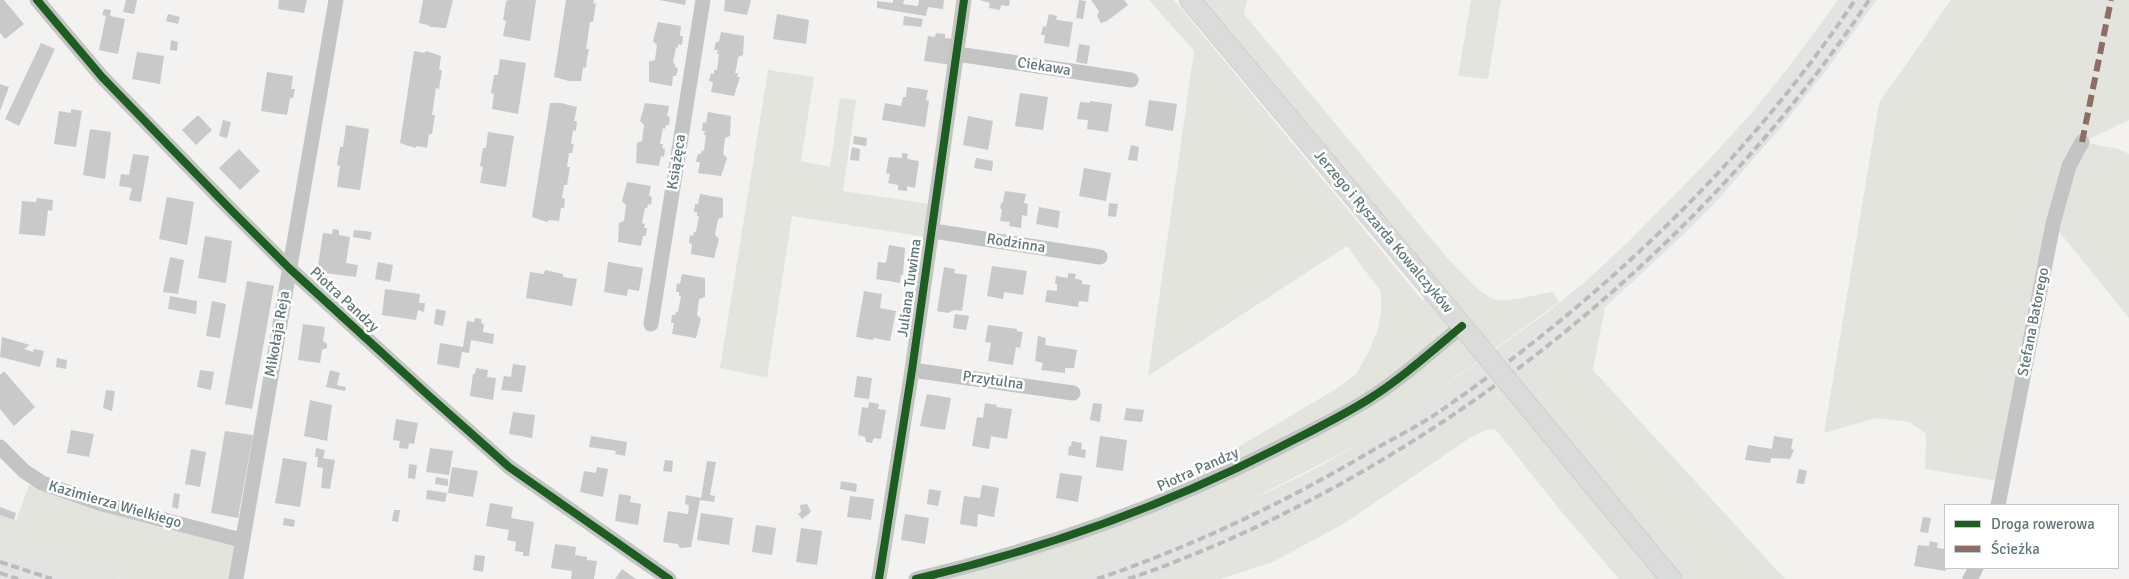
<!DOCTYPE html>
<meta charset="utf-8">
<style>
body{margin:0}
#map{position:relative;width:2129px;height:579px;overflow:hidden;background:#f3f2f0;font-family:Signika,sans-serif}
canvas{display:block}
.legend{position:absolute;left:1944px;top:504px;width:175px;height:65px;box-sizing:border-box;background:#fff;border:1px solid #bfc9ca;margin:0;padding:6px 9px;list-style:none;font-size:15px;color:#60787a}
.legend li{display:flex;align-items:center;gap:10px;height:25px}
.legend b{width:25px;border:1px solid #bfc9ca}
</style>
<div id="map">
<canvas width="2129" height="579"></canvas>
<ul class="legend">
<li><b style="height:6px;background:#1b5e20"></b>Droga rowerowa</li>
<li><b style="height:6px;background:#8d6e63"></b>Ścieżka</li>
</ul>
</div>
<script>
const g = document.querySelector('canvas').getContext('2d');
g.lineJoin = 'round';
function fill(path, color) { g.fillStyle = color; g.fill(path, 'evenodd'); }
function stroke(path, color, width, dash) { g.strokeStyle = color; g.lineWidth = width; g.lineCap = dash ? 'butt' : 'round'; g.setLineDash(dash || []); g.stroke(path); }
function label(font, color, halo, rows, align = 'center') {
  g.font = font + ' Signika,sans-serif'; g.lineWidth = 5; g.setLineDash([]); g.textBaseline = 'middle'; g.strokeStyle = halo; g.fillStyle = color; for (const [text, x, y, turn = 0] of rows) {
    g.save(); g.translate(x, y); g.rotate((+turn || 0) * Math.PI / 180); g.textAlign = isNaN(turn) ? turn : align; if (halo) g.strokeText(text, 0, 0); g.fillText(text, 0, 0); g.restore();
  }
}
const built = new Path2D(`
 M1838,0H1877L1821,77L1782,126L1714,204L1681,237L1605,307L1498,393L1440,432L1353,485L1282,523L1223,550L1152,579H1049L1161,541L1232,509L1307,473L1360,444L1408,412L1542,316L1584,283L1629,241L1703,166L1750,115L1791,64Z
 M0,540L120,579H0Z`);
const green = new Path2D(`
 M1149,0H1174L1423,301L1430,289L1190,0H1247L1244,14L1449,260C1461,271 1478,293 1494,299C1506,303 1539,294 1553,292L1559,302L1408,412L1360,444L1232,509L1161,541L1049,579H916L1130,514L1211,463L1336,389L1356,374L1369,351L1378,329L1381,313V292L1347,246L1148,376L1194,51Z
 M1471,0H1501L1488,79L1458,76Z
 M1951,0H2129V120L2083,142L2118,149L2129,154V318L2053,224L2003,482L1925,469L1926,434L1909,422L1876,418L1824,433L1879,103Z
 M768,70L814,77L801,161L830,167L840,98L856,100L843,191L936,205L932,238L792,216L767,378L720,368Z
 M1605,307L1593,370L1785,579H1619L1565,516L1496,430L1488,429L1471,437L1345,523L1273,562L1220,579H1152L1223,550L1282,523L1353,485L1401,456L1498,393Z
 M32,477L241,540L236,579H120L0,540V515L16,521Z`);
const building = new Path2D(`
 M0,0H4L24,24L5,39L0,33Z
 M126,0H137L134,14L123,12Z
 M279,0H307L304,13L278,9Z
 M423,0H453L446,28L430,27L428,25L419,23Z
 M509,0H536L530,41L503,36L506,21L503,20L506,1Z
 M566,0H594L593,3L596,4L593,22H590L586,49H589L587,59L586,68L583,67L581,81H569L554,77Z
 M659,0H686L685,5Z
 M725,0H751L747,15L724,11Z
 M893,0H904L903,4L918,6L919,0H944L943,9L928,7L926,16L877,8V1L893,3Z
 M979,0H1010L1009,6L1001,5L1000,10L989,8L990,3Z
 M1079,0L1086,1L1083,19L1076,18Z
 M1091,0H1124L1128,5L1107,21L1101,23L1097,16L1099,11Z
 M104,9L111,10L110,16L125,19L118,54L99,50L106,16L102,15Z
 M168,14L180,17L178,24L166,21Z
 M777,14L809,20L806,44L773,39Z
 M1049,14L1057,16L1056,20L1073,22L1069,47L1044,43L1045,35H1041L1043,26L1046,27Z
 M904,16L923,19L921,27L903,25Z
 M658,22L681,26L680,36H683L682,45L678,44V48L676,47L673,63L675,64V67L678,68L676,76H673L672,86L649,82V62L655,60L657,45L653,41Z
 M721,32L744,36L743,55L738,57L737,65L735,73H738L737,77H740L734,96L711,92L713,82L709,81L711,73L714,74V70H717L719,54H717L718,50H714L716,42H719Z
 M936,33L945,34V38L954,39L951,65L924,61L928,36L935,37Z
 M171,40L178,42L177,51L170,50Z
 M41,43L55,49L19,126L5,119Z
 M1079,44L1090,46L1087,64L1076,62Z
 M414,51L424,53L426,51L441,56L439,70H442L439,89L436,88L432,115H435L432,134H429L427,148L417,146L415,148L400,143Z
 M137,52L164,56L160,84L132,79Z
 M500,59L526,63L518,114L492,109L494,94L491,93L494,75H498Z
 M267,72L293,76L291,89H295L293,98H290L287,115L261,111Z
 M0,84L9,87L0,111Z
 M907,87L928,90L926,100L929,101L925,127L882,120L885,103L901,106L903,97H906Z
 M1020,93L1048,97L1043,130L1015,126Z
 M1149,100L1177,104L1173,131L1145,126Z
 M1090,101L1112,104L1108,132L1087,129L1088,120L1077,119L1080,102L1090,103Z
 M550,103H561L577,107L574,121H577L576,131L573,130L571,144H574L572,153H569L567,167H570L567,185H564L562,198L565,199L564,208H561L559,221L549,220L547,222L532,217Z
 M645,103L669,106L667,116L670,117L669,125H666L665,129L663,128L660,144H663L662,148L665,149L664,157L661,156L659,166L636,163L637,143L642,141L644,125L640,121Z
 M71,109L82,111L76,147L54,144L59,111L71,113Z
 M708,112L731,116L730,136L725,138L723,154L727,158L721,176L698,173L700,162H696L698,154H701L702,150L704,151L706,135H704L705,131H702L703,122L706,123Z
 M198,115L212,130L196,145L182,130Z
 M968,116L993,121L988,150L963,145Z
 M223,120L231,122L227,138L219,136Z
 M346,125L369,129L360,190L337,187L340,166L337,165L340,147H343Z
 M90,129L111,132L105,179L83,175Z
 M488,132L514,136L506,187L480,183L483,167L480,166L483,148H486Z
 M854,136L867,138L866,146L853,144Z
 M1131,145L1139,147L1137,161L1128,160Z
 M852,147L860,149L859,161L850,160Z
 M239,149L260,171L240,190L219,168Z
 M902,153L908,154L907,159L919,161L915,188L907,186V191L898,190V185L888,183L890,174L886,173L889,157L902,158Z
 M133,154L149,156L141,202L129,200L132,188L119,186L121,174L129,175Z
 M976,158L993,161L992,171L974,168Z
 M1084,168L1111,173L1106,201L1079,196Z
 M627,182L651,186L649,196L652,197L651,205L648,204L647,208H645L642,223L645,224L644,228H647L646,236H643L641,246L618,242L619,223L624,221L626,205L622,201Z
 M1005,191L1026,194L1024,203L1028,204L1027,216L1022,215L1021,228L1009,226L1010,222L1000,221L1002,210L1000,208L1001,203L1003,202Z
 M700,194L723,198V217L718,219L715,235L719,239L714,258L691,254L692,244L689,243L690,235L693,236L694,232H696L699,216H697V212H694L695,204H698Z
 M167,197L194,202L187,245L159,239Z
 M37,198L53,200L52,211L48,210L45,236L19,234L22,201L36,202Z
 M1109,203L1118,204L1116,217L1108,216Z
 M1039,207L1060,211L1058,228L1036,224Z
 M333,229L339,230V235L350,237L346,263L358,265L356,277L317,272L323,233L332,234Z
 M354,230L372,232L370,240L353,237Z
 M205,236L232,241L226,283L198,278Z
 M889,245L905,248L903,275H901L900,283L876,279L878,262L886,263Z
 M170,257L184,260L178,294L163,292Z
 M378,262L393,265L390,282L375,279Z
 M608,262L643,268L639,291L628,289L627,296L604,292Z
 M992,266L1027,271L1023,295L1004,292L1003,299L987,296Z
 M944,267L955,269L954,273L967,275L962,311L954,310L948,313L937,311Z
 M545,270L563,274V277L577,279L572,306L526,298L530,272L544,274Z
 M1068,273L1076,274L1075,279L1082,280V284L1090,285L1088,302L1079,301L1078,307L1045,302L1047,290L1057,291V284H1055L1056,276L1068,278Z
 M682,274L705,278V297L699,299L697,315L701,319L696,338L672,334L674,323H671L672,315H675L676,312H678L681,296H679V292H676L677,283L680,284Z
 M247,281L274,286L252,409L225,404Z
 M385,289L420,294L419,303H425L424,312L418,310L416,320L382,315Z
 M864,291L882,294L880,308L896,311L890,341L874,338L873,340L856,337Z
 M170,296L197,301L196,314L168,309Z
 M212,301L226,304L220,338L206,336Z
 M436,309L446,311L443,326L434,324Z
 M955,314L969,316L966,330L953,328Z
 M475,318L482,319L481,323L484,324L483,332L494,334L493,344L471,340L469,353L462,352L459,368L437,364L440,343L463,347L467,321L474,322Z
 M303,324L325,327L323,341L327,344V348L322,350L320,363L298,360Z
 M988,325L1017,329V331L1023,332L1020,348L1016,347L1013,365L988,361L991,343L985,342Z
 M1038,336L1046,338L1045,345L1077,350L1074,368H1065V373L1041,370L1043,363L1035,361Z
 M2,337L30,345L24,349L33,352L34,349L44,351L40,367L0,357Z
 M57,358L67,360L66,369L56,367Z
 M513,364L526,366L522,392L501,390L504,376L511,377Z
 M476,368L488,370L487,377L496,378L493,400L470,396L473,374H475Z
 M200,370L214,372L211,390L197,387Z
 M330,370L340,373L337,385L346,387L345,391L326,387Z
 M4,371L35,407L14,426L0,409V375Z
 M857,376L872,378L869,399L854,397Z
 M106,390L115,391L112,411L103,408Z
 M927,394L951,398L945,430L920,426Z
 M310,400L332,405L327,441L304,436Z
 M869,402L879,404L878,409L886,410L881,439L874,438L872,443L866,442L865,437L858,435L862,407L868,408Z
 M985,403L997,405L996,407L1012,409L1007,439L991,436L989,449L972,446L977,417L983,418Z
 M1093,403L1102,404L1100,422L1090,420Z
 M1126,408L1144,410L1142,422L1124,420Z
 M513,412L535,415L532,438L509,434Z
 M396,419L418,423L414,444L409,443L408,449L399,448L400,441L393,440Z
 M71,430L94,434L89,457L67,453Z
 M225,431L253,435L238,518L211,513Z
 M591,436L627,442L625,456L615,454L616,451L589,447Z
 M1100,436L1127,440L1123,471L1096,467Z
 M1774,436L1793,439L1791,449L1794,450L1790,459L1771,458L1770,463L1745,460L1748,445L1772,449Z
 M1072,441L1082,443L1081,449L1086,450L1085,458L1068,455L1069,446H1071Z
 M316,448L325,450L323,458L335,460L330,489L321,488L323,468L317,467L318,457H315Z
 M430,448L453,451L449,475L426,472Z
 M191,449L206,452L200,487L185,484Z
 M283,458L307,462L300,507L275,503Z
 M665,460L673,461L672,472L663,471Z
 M707,461L716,462L710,495L715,496L714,502L700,500L691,547L680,548L678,544L663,542L668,511L688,514L689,505L685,504L686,495L701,498Z
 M409,464L417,465L415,479L408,478Z
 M452,467L478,471L473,497L448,493Z
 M597,467L608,469L603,497L580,492L584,471L596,473Z
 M1799,469L1807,471L1804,484L1796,483Z
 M1060,473L1082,476L1078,502L1056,498Z
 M436,477L448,479V486L435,484Z
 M841,481L857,484L856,492L840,489Z
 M982,485L999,488L994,517L978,514L977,527L960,524L964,496L980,498Z
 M929,489L941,491L938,506L927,504Z
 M427,490L447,493L445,502L426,499Z
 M174,493L180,494L178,509L172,507Z
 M619,494L631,496L630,502L641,504L638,525L615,521Z
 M850,496L874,499L871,520L847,517Z
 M490,503L513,507L511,518L534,522L529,556H523V552L515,551L516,542L507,540L509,530L486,526Z
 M807,504L811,512L802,519L798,514L801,512L800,505Z
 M0,507L16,513L14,520L0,515Z
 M394,510H400L398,522L392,521Z
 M701,513L733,518L729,545L697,540Z
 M905,514L929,518L925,544L901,540Z
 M1923,517L1931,518L1928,533L1920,532Z
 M284,518L295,520L294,527L283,525Z
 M756,525L776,528L772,555L752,552Z
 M801,528L822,531L817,565L796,562Z
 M1930,541L1938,543L1937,548L1945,549L1946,571L1914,566L1918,545L1929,546Z
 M555,544L576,547L575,555L587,557V560L597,561L594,579H571L572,571L551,568Z
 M475,555L485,556L483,572L473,570Z
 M622,569L636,579H615Z`);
const minor = new Path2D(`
 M37,0L102,77L234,213L289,268L428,395L509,467L669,579
 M957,54L1131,80
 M933,231L1100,257
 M651,324L703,0
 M912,370L1073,393
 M0,447L24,471L42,483L99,503L241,540
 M1998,505L2053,224L2069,166L2082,142
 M236,579L336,0
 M879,579L912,370L964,0
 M916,579C1040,550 1162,507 1276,449C1307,433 1339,418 1369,399C1402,378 1432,351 1462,326
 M1970,579L1976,568`);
const secondary = new Path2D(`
 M1190,0L1473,339
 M1529,407L1671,579`);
const rail = new Path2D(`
 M0,562L52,579
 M0,573L18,579
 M1097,579C1194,546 1286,502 1375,449C1398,436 1424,423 1446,407C1604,297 1748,161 1855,0
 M1128,579C1420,479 1699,257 1869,0`);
const secondaryBridge = new Path2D(`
 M1473,339L1529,407`);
const quiet = new Path2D(`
 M2082,142L2111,0`);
const cycleway = new Path2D(`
 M37,0L102,77L234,213L289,268L428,395L509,467L669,579
 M879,579L912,370L964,0
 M916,579C1040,550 1162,507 1276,449C1307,433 1339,418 1369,399C1402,378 1432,351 1462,326`);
const streetNames = [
 ["Ciekawa",1044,67,9],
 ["Książęca",677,162,-81],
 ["Jerzego i Ryszarda Kowalczyków",1383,232,50],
 ["Rodzinna",1016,244,9],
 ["Juliana Tuwima",910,288,-82],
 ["Piotra Pandzy",344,300,43],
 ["Stefana Batorego",2034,322,-79],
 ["Mikołaja Reja",278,334,-80],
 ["Przytulna",993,381,8],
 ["Piotra Pandzy",1198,470,-24],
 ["Kazimierza Wielkiego",115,505,16]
];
fill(built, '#e3e3e2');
fill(green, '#e3e4de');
fill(building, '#c8c9c8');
stroke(secondary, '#cecfce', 22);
stroke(minor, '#c3c4c4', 15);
stroke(secondary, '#dadbdb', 20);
stroke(rail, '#b8bcbb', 4, [8, 4]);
stroke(secondaryBridge, '#cecfce', 22, []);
stroke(secondaryBridge, '#dadbdb', 20);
stroke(quiet, '#8d6e63', 6, [12, 6]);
stroke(cycleway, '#1b5e20', 8);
label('15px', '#60787a', '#fff', streetNames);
</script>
